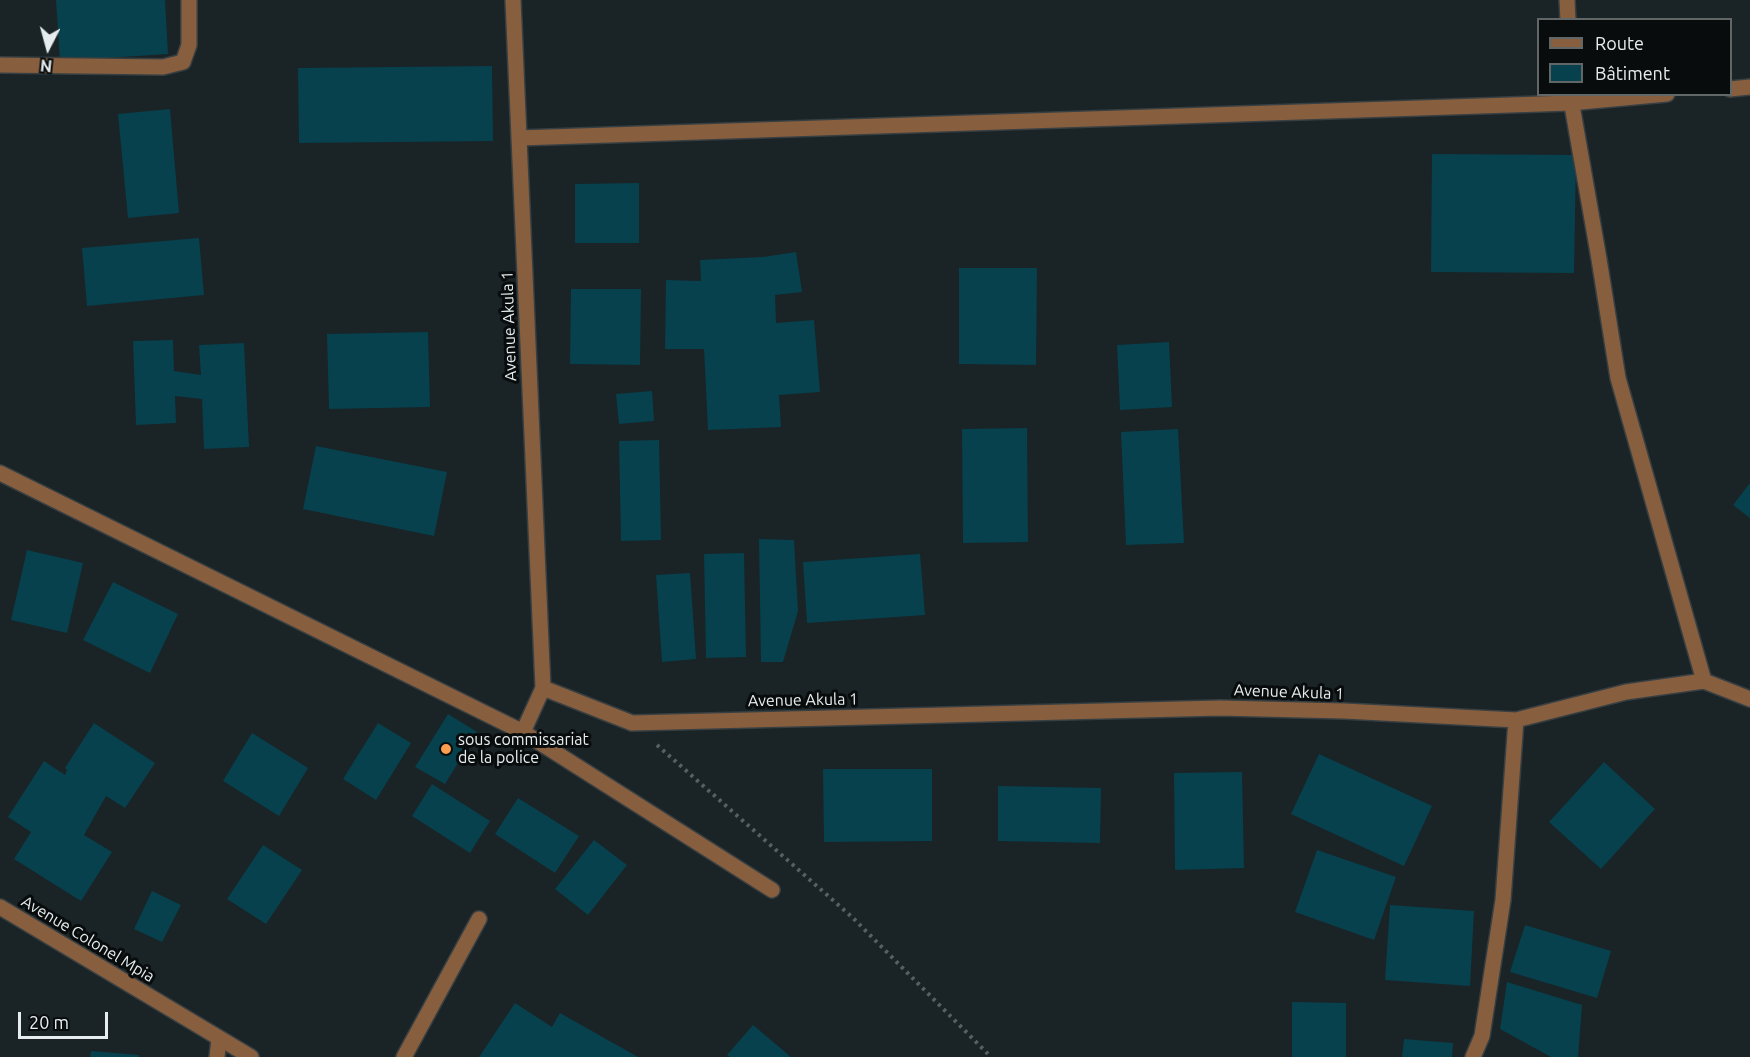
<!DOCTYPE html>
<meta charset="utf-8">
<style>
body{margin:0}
#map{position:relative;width:1750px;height:1057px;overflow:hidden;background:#1a2326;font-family:Ubuntu,sans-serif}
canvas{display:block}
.legend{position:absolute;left:1537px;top:18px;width:195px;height:78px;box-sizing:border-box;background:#080c0d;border:2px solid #616667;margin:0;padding:8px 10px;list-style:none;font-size:18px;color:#e7edef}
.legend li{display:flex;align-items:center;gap:12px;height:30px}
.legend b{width:30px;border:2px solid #616667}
.north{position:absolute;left:18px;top:18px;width:60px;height:60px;-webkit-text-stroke:4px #080c0d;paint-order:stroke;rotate:186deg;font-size:16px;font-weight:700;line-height:24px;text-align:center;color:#e7edef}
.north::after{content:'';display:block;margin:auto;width:21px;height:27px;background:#e7edef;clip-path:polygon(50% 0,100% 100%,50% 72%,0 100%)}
.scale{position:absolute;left:18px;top:1012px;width:90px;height:27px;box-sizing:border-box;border:3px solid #e7edef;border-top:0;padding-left:8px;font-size:18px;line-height:21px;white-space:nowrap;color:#e7edef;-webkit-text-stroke:4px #080c0d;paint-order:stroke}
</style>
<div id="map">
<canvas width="1750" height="1057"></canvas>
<ul class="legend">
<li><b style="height:8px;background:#875e3e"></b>Route</li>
<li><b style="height:16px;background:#07414d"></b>Bâtiment</li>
</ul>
<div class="north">N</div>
<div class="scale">20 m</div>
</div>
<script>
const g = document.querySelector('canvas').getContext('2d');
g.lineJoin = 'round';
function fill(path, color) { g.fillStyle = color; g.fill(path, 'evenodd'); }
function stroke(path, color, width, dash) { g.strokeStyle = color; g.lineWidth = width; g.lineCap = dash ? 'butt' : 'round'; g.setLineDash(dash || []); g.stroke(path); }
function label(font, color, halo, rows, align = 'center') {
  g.font = font + ' Ubuntu,sans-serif'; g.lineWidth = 6; g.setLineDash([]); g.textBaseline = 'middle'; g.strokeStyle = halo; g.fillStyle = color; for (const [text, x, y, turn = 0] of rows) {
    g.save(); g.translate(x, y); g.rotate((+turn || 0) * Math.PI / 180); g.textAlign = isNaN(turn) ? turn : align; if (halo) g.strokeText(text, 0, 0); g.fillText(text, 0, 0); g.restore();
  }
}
const building = new Path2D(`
 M56,0H165L168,54L60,61Z
 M492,66L493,141L299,143L298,68Z
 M170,109L179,213L128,218L118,114Z
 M1432,154L1576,155L1574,273L1431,272Z
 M639,183V243H575V184Z
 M199,238L204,295L87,306L82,248Z
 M796,252L802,292L775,295L776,323L814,320L820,392L779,395L781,427L708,430L704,349H665L666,280L701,281L700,260L763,257Z
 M959,268H1037L1036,365L959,364Z
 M571,289H641L640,365L570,364Z
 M428,332L430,407L329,409L327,334Z
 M173,340L174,371L201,375L199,345L244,343L249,447L204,449L202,399L175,396L176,423L136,425L133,341Z
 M1169,342L1172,407L1120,410L1117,345Z
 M652,391L654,421L619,424L616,394Z
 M1027,428L1028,542L963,543L962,429Z
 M1178,429L1184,543L1126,545L1121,432Z
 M659,440L661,540L621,541L619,441Z
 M316,446L447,472L434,536L303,509Z
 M1750,483V518L1733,505Z
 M759,539L794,540L798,611L783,662H761Z
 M27,550L83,563L67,633L11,620Z
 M744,553L746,657L706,658L704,554Z
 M920,554L925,615L807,623L803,562Z
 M690,573L696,659L662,662L656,575Z
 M113,582L178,614L150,673L83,640Z
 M448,714L477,732L445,784L415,767Z
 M94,723L155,763L125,808L106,796L84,835L112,852L81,901L14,859L31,832L8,817L44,761L65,775L67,770L65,768Z
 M378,723L411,743L376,800L343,779Z
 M252,733L308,768L279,816L223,781Z
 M1319,754L1432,806L1404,866L1291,814Z
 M1604,762L1655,809L1601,869L1549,822Z
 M823,769H932V841L824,842Z
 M1242,772L1244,868L1175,870L1174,773Z
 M432,784L490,821L470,853L412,816Z
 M998,786L1101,788L1100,843L998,841Z
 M518,798L579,836L555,873L495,834Z
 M594,840L627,865L588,915L555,889Z
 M263,845L302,870L266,924L227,899Z
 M1317,850L1396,877L1374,940L1295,912Z
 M152,891L181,905L162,942L134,929Z
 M1390,905L1474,911L1470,986L1385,980Z
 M1525,925L1611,951L1597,998L1510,972Z
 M1507,982L1582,1005L1578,1057H1551L1500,1029Z
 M1292,1002L1346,1003V1057H1292Z
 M515,1003L552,1027L560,1013L638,1057H479Z
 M753,1025L791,1057H730L727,1055Z
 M1404,1039L1453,1043L1452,1057H1402Z
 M91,1051L139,1055V1057H90Z`);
const path = new Path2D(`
 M657,745L852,917L991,1057`);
const minor = new Path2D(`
 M513,0L543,688L632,723L1220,708L1344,711L1516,720L1626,692L1704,681L1750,699
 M1567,0L1568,20
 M0,65L163,67L183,62L189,45V0
 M1730,89L1750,87
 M1570,94L1599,259L1618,378L1704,681
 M519,138L1570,103L1667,94
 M0,473L523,732L772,890
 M523,732L543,688
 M0,907L251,1057
 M217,1057L219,1039
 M404,1057L479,919
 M1473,1057L1482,1036L1503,900L1516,720`);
const markers = [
 [446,749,6,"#fb9e50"]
];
const streetNames = [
 ["Avenue Akula 1",509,326,-92],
 ["Avenue Akula 1",1289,692,2],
 ["Avenue Akula 1",803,700,-1],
 ["Avenue Colonel Mpia",88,939,31]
];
const poiNames = [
 ["sous commissariat",458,740],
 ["de la police",458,758]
];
fill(building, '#07414d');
stroke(minor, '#373f42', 18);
stroke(path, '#586063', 4, [3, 4.5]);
stroke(minor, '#875e3e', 15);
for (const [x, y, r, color] of markers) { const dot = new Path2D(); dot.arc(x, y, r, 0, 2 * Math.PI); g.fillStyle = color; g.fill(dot); stroke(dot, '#080c0d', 2); }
label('16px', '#e7edef', '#080c0d', streetNames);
label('16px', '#e7edef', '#080c0d', poiNames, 'left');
</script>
